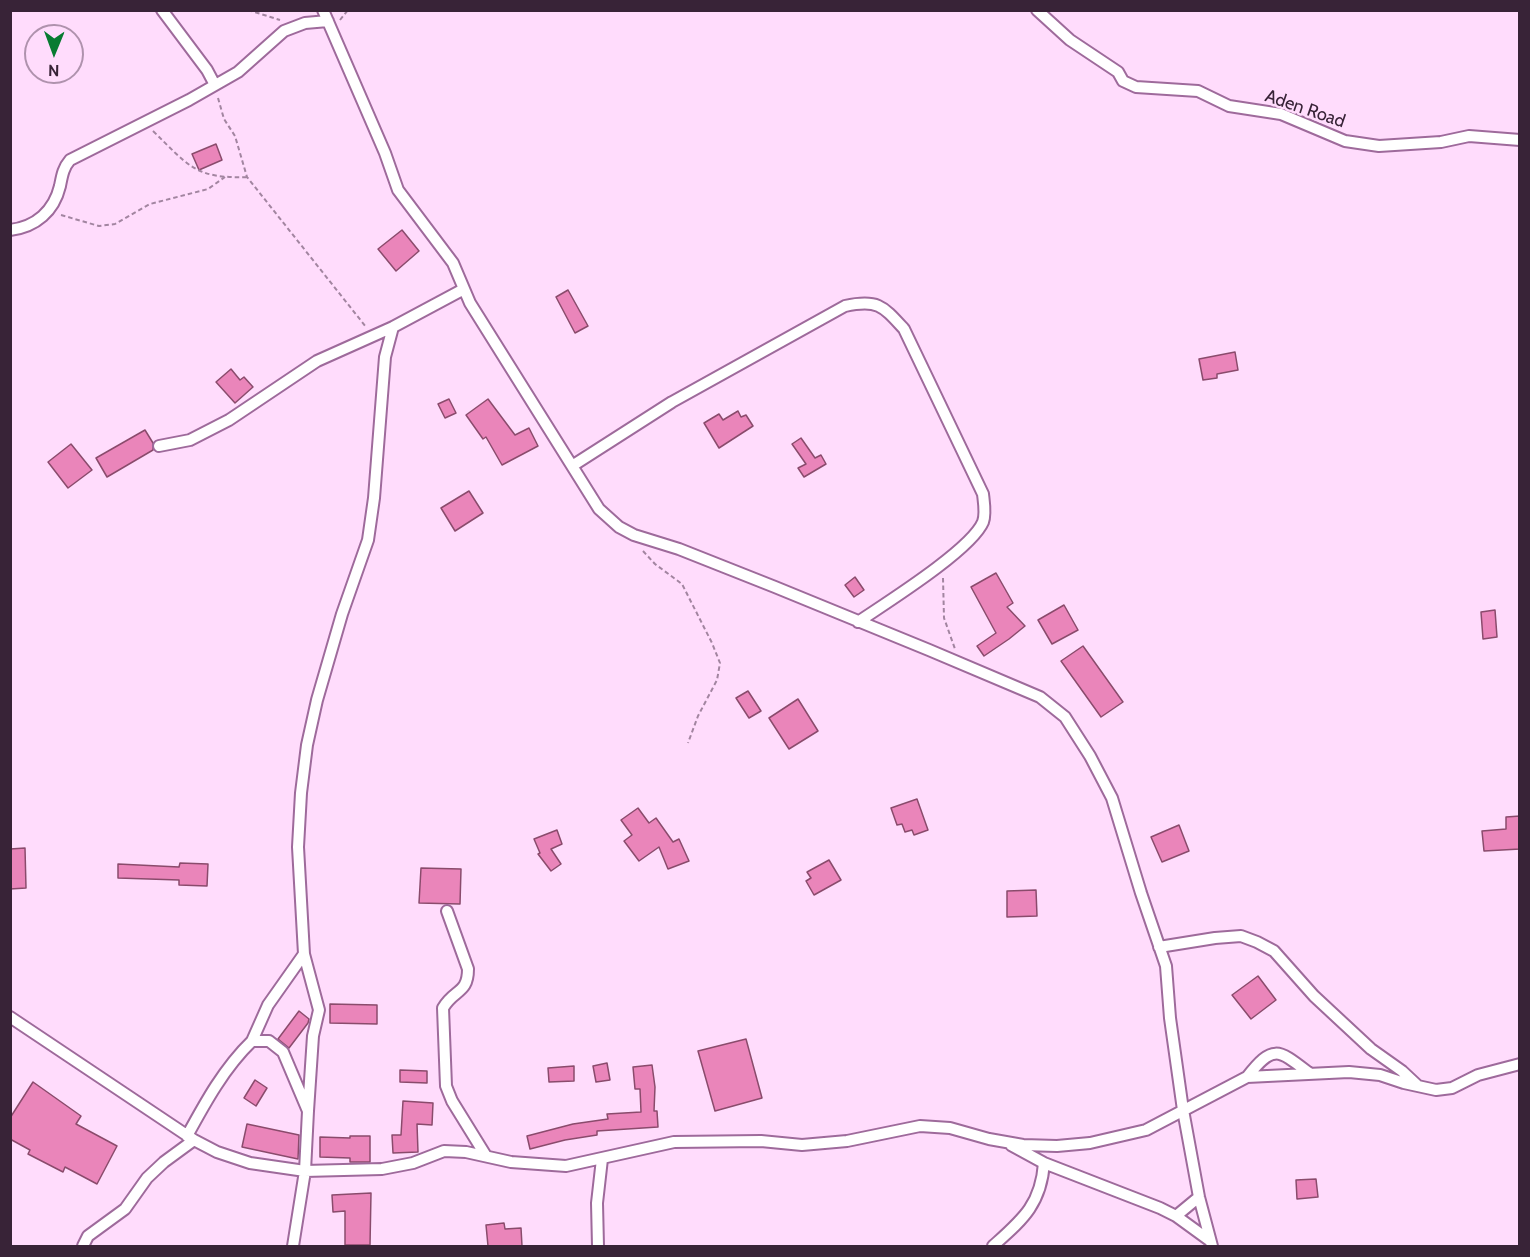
<!DOCTYPE html>
<html>
<head>
<meta charset="utf-8">
<style>
  body { margin:0 }
  #map { position:relative; width:1530px; height:1257px; overflow:hidden; background:#ffdcfc; font-family:Cabin,sans-serif }
  canvas { display:block }
  .frame { position:absolute; inset:0; border:12px solid #382337; pointer-events:none }
  .north { position:absolute; left:24px; top:24px; width:60px; height:60px; box-sizing:border-box; background:#ffdcfc; border:2px solid #af92ad; border-radius:50%; rotate:181deg; font-size:16px; font-weight:700; line-height:24px; text-align:center; color:#382337 }
  .north::after { content:''; display:block; margin:auto; width:21px; height:27px; background:#087b31; clip-path:polygon(50% 0,100% 100%,50% 72%,0 100%) }
</style>
</head>
<body>
<div id="map">
<canvas width="1530" height="1257"></canvas>
<div class="frame"></div>
<div class="north">N</div>
</div>
<script>
const context = document.querySelector('canvas').getContext('2d');
context.lineJoin = 'round';
function paint(path, color) {
  context.fillStyle = color;
  context.fill(path, 'evenodd');
}
function trace(path, color, width, dash) {
  context.strokeStyle = color;
  context.lineWidth = width;
  context.lineCap = dash ? 'butt' : 'round';
  context.setLineDash(dash || []);
  context.stroke(path);
}
function label(font, color, halo, rows, align = 'center') {
  context.font = font + ' Cabin,sans-serif';
  context.lineWidth = 5;
  context.setLineDash([]);
  context.textBaseline = 'middle';
  context.strokeStyle = halo;
  context.fillStyle = color;
  for (const [text, x, y, turn = 0] of rows) {
    context.save();
    context.translate(x, y);
    context.rotate((+turn || 0) * Math.PI / 180);
    context.textAlign = isNaN(turn) ? turn : align;
    if (halo) context.strokeText(text, 0, 0);
    context.fillText(text, 0, 0);
    context.restore();
  }
}
const building = new Path2D(`
  M216,144l6,16 -23,10 -7,-16z
  M402,230l17,21 -23,20 -18,-22z
  M568,290l20,36 -13,7 -19,-36z
  M1235,352l3,18 -21,4v4l-14,2 -4,-21z
  M231,369l9,11 4,-3 9,10 -18,16 -19,-21z
  M449,399l7,14 -11,5 -7,-14z
  M488,399l27,36 14,-7 9,18 -36,19 -16,-28 -3,2 -17,-24z
  M738,411l3,6 5,-2 7,11 -34,22 -15,-25 15,-9 4,6z
  M145,430l8,13v7l-46,27 -11,-19z
  M801,438l14,20 6,-3 5,9 -22,13 -6,-9 8,-4 -14,-20z
  M71,444l21,26 -24,18 -20,-26z
  M469,491l14,22 -28,18 -14,-23z
  M996,573l17,30 -6,4 18,19 -16,13 -25,17 -7,-10 19,-13 -25,-46z
  M855,577l9,13 -10,7 -9,-12z
  M1064,605l14,25 -26,14 -14,-24z
  M1495,610l2,27 -14,2 -2,-27z
  M1083,646l40,56 -22,15 -40,-56z
  M748,691l13,20 -12,7 -13,-20z
  M798,699l20,32 -29,18 -20,-31z
  M917,799l11,31 -14,5 -2,-5 -7,2 -3,-8 -5,1 -6,-17z
  M638,808l11,15 7,-5 17,24 6,-3 10,22 -21,8 -9,-22 -20,14 -15,-20 8,-6 -11,-15z
  M1520,816v33l-36,2 -2,-20 24,-2v-12z
  M1179,825l10,26 -27,11 -11,-25z
  M557,830l5,14 -11,5 10,15 -10,7 -13,-17 2,-1 -6,-14z
  M25,848l1,40 -16,1v-40z
  M829,860l12,20 -27,15 -8,-14 5,-3 -4,-6z
  M180,863l28,1 -1,22 -28,-1v-5l-61,-2v-14l61,3z
  M421,868l40,1 -1,35 -41,-1z
  M1036,890l1,26 -30,1v-26z
  M1258,976l18,24 -25,19 -19,-24z
  M330,1004l47,1v19l-47,-1z
  M299,1011l10,8 -1,4 -19,25 -11,-9z
  M746,1039l16,59 -47,13 -17,-60z
  M607,1063l3,17 -14,2 -3,-16z
  M652,1065l3,22 -1,24h3l1,16 -61,4v4l-32,5 -35,9 -3,-13 46,-12 35,-5 -1,-5 34,-2 -1,-23h-5l-2,-22z
  M574,1066v15l-25,1 -1,-14z
  M400,1070l27,1v12l-27,-1z
  M255,1080l12,8 -11,18 -12,-8z
  M33,1082l48,34 -5,8 41,22 -20,38 -32,-17 -2,5 -35,-18 2,-4 -20,-11v-21z
  M403,1101l30,2 -1,22 -15,-1 1,28 -25,1 -1,-18h9z
  M247,1124l52,11 -1,24 -56,-12z
  M350,1136h20v26h-20v-4l-30,-1v-20l30,1z
  M1316,1179l2,18 -21,2 -1,-19z
  M371,1193l-1,52h-25v-34l-12,1 -1,-17z
  M504,1223l1,6 16,-1 1,18h-34l-2,-21z`);
const path = new Path2D(`
  M248,10l32,10
  M340,20l8,-10
  M218,98l6,21 11,17 12,41 119,150
  M153,131c35,34 42,48 94,46
  M61,215l38,11 16,-2 35,-20 58,-15 17,-12
  M643,551l12,13 27,20 30,59 8,20 -3,17 -19,36 -10,27
  M943,578l1,40 11,31`);
const minor = new Path2D(`
  M162,10l45,60 8,15
  M323,10l62,143 13,37 55,73 17,40 129,206 20,18 15,8 45,14 96,38 154,63 111,47 25,20 25,39 22,42 29,95 25,73 4,52 13,92 16,87 13,49
  M1037,10l33,30 48,32 5,9 13,6 62,4 31,15 52,8 64,27 34,5 62,-4 28,-6 51,4
  M10,230c26,-3 44,-19 50,-44 2,-10 3,-18 10,-26l119,-60 49,-28 46,-41 21,-8 23,-2
  M159,446l31,-6 39,-20 88,-59 76,-34 71,-38
  M572,466l100,-64 173,-96c33,-7 38,0 59,23l79,165c1,9 3,20 0,28 -12,28 -97,81 -125,100
  M447,911l21,58c0,25 -14,20 -25,39l3,78 6,15 34,55
  M1159,947l56,-9 26,-2 16,6 17,9 40,45 57,53 31,22 16,15
  M10,1017l184,123 23,12 33,11 55,8 77,-2 31,-6 31,-12 22,1 45,10 55,4 108,-24 87,-1 41,4 45,-4 73,-15 30,2 39,11 34,6 34,1 33,-3 56,-13 101,-53 102,-5 31,3 24,8 32,7 16,-2 26,-13 42,-11
  M252,1041l16,-36 36,-51
  M1247,1077c26,-33 31,-28 62,-4
  M308,1111l5,-75 6,-26 -15,-56 -6,-107 3,-54 6,-48 10,-45 25,-86 26,-74 6,-42 11,-141 8,-30
  M187,1136c18,-33 37,-68 65,-95h17l14,11 25,59 -3,60 -12,75
  M1011,1145l33,18 116,45 16,8 33,24
  M1176,1216l23,-19
  M83,1246l5,-10 37,-27 22,-31 17,-16 30,-22
  M598,1246l-1,-43 5,-44
  M993,1246c29,-26 48,-41 51,-83`);
const streetNames = [
  ["Aden Road",1305,109,19]
];
paint(building, '#ea85ba');
trace(building, '#8a4b6c', 1.5);
trace(minor, '#9e6a9b', 14);
trace(path, '#a285a0', 2, [4.5, 3]);
trace(minor, '#fff', 10);
label('18px', '#382337', '#ffdcfc', streetNames);
</script>
</body>
</html>
